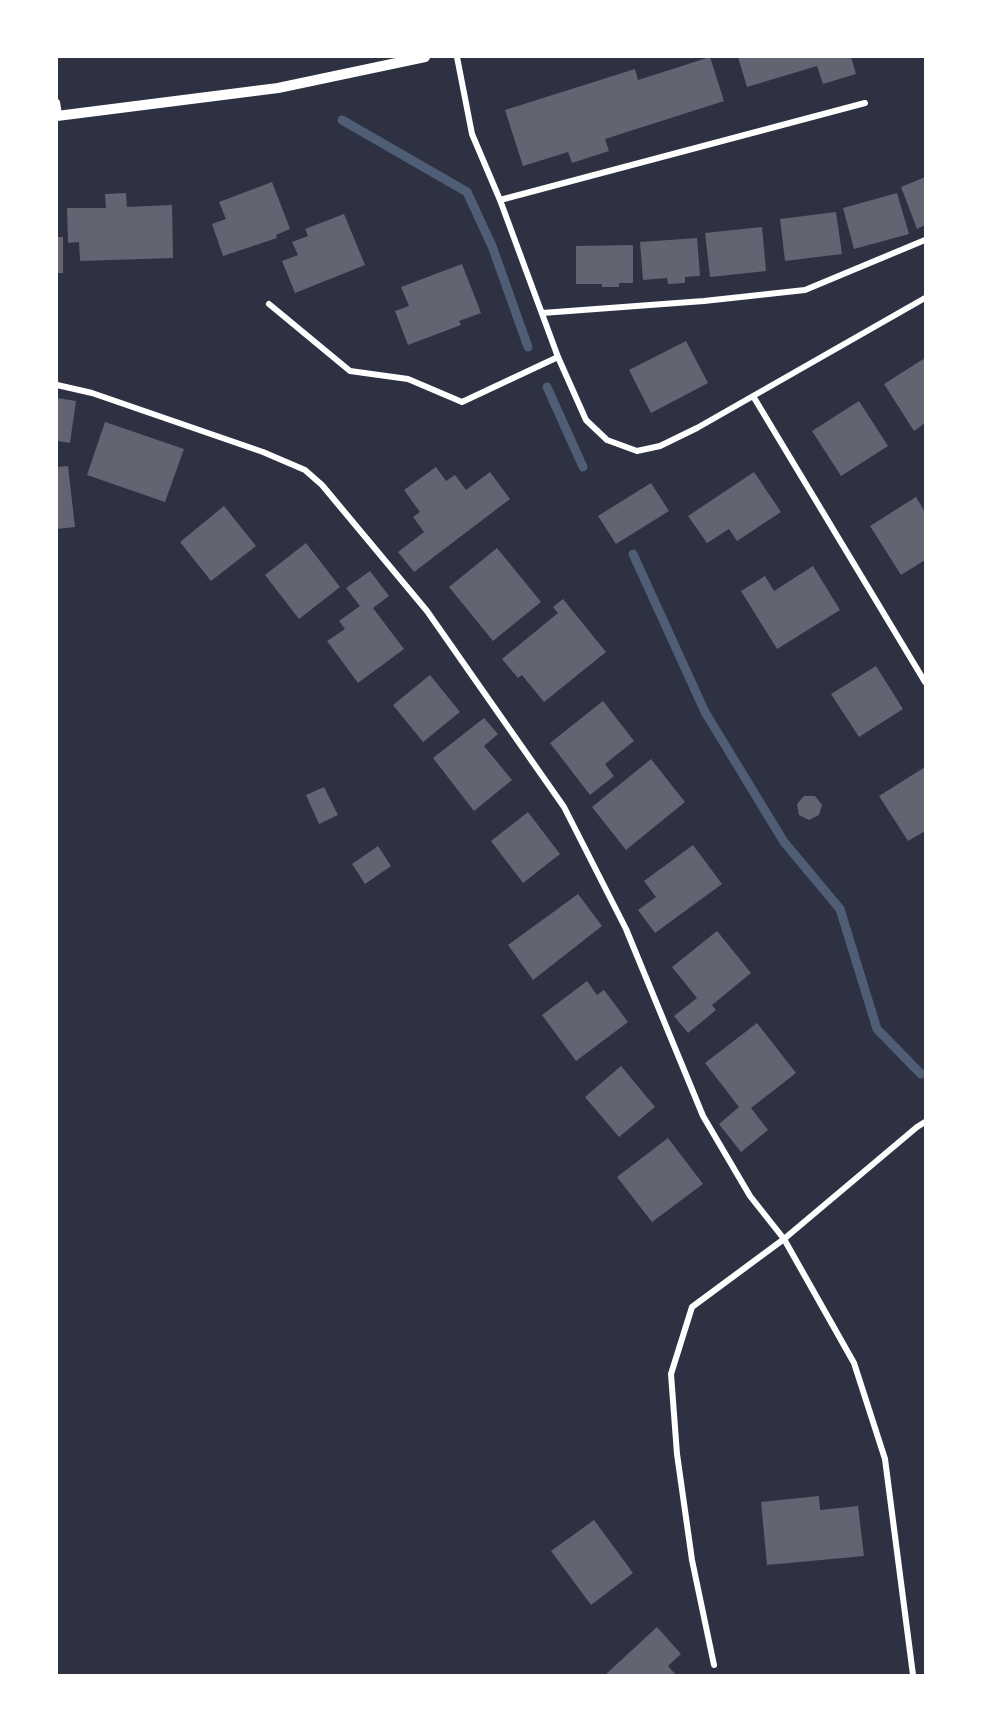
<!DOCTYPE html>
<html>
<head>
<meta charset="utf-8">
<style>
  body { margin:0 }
  #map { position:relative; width:982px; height:1732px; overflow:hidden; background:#2d3142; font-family:"Asap Condensed",sans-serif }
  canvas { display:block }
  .frame { position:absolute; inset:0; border:58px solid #fff; pointer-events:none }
</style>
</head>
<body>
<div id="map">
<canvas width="982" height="1732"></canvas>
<div class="frame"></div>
</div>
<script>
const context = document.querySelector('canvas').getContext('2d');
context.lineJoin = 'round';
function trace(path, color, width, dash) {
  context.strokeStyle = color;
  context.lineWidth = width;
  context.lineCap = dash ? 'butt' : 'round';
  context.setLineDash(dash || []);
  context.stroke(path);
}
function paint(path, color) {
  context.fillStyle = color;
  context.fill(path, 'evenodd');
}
const stream = new Path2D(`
  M342,120l125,72 25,54 36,101
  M547,387l36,80
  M633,554l72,158 79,130 56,67 37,120 44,45`);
const building = new Path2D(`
  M710,57l14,44 -119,38 4,12 -37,12 -4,-11 -45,14 -18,-56 130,-41 3,11z
  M738,57h113l5,17 -33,10 -6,-18 -70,21z
  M925,177v48l-8,4 -16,-42z
  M272,182l18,47 -14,6 1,3 -54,18 -11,-32 14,-5 -7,-17z
  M126,193l1,14 45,-2 1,53 -93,3 -1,-19 -11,1 -1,-35h39l-1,-14z
  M897,193l12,41 -55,15 -11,-41z
  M836,212l6,42 -57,7 -5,-42z
  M344,214l21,51 -70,28 -13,-32 16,-6 -6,-13 16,-6 -3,-7z
  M762,227l4,44 -56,6 -5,-44z
  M57,237h6v36h-6z
  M697,238l3,38 -15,1v6l-17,1 -1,-6 -24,2 -3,-38z
  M633,245v38h-14v4h-17v-3h-26v-38z
  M462,264l19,49 -22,8 2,4 -53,20 -13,-34 14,-5 -8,-19z
  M686,341l22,42 -57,30 -22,-43z
  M925,358v65l-11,8 -30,-47z
  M57,398l19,3 -6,42 -13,-2z
  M859,401l29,45 -47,30 -29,-45z
  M105,422l79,27 -19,53 -78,-27z
  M68,466l7,61 -18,2v-62z
  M436,467l10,14 9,-6 11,15 24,-18 20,27 -96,73 -16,-20 26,-20 -11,-15 7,-5 -16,-22z
  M754,472l27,40 -44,29 -8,-12 -22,14 -19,-27z
  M651,483l18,28 -53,33 -18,-28z
  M916,497l9,15v48l-24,15 -31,-49z
  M224,506l32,40 -45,35 -31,-39z
  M306,543l34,44 -41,32 -34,-44z
  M497,548l44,54 -48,39 -44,-54z
  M813,566l27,44 -63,39 -36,-58 24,-15 9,15z
  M370,571l19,25 -16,12 31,41 -46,34 -31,-42 18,-12 -6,-8 21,-15 -14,-18z
  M563,599l43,53 -62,50 -22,-27 -4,3 -16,-19 56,-46 -5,-6z
  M876,666l27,43 -44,28 -28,-43z
  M430,675l30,37 -37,30 -30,-37z
  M603,701l31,40 -29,23 9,12 -24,19 -40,-52z
  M484,718l14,16 -14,12 28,34 -38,31 -41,-53z
  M651,759l34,43 -59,48 -34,-43z
  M925,767v64l-17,10 -29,-45z
  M324,787l14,28 -19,9 -13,-29z
  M804,796h11l7,9 -3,10 -10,5 -10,-5 -2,-11z
  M528,812l32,42 -37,29 -32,-42z
  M693,845l29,39 -67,49 -17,-23 18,-13 -12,-16z
  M378,846l13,20 -26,18 -13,-20z
  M578,894l24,32 -69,54 -25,-35z
  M717,931l34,42 -39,32 4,5 -28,23 -14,-17 23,-18 -25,-31z
  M587,981l10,14 7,-5 24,32 -52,39 -34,-46z
  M757,1023l39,50 -45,35 17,22 -27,22 -22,-28 20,-17 -34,-44z
  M621,1066l34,41 -36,30 -34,-40z
  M668,1138l35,46 -51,38 -35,-45z
  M819,1496l1,14 38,-4 6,50 -97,9 -6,-63z
  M594,1520l39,53 -42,32 -40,-54z
  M657,1627l24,27 -13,12 8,9h-71z`);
const minor = new Path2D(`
  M457,57l15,77 28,66 58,157 28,63 21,20 30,11 23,-5 37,-18 228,-130
  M57,102l2,13
  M500,200l365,-97
  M269,304l81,67 58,8 54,23 96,-45
  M542,313l162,-12 101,-11 120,-50
  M57,385l35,8 171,59 42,18 17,15 105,126 137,196 62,122 77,187 47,80 34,43 70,124 31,96 28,216
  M753,396l172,286
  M714,1665l-22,-105 -15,-106 -6,-80 21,-67 92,-68 133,-112 8,-5`);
const tertiary = new Path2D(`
  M57,116l221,-28 147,-31`);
trace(stream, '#4f5d75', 9);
paint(building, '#626471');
trace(minor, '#fff', 6);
trace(tertiary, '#fff', 10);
</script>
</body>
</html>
